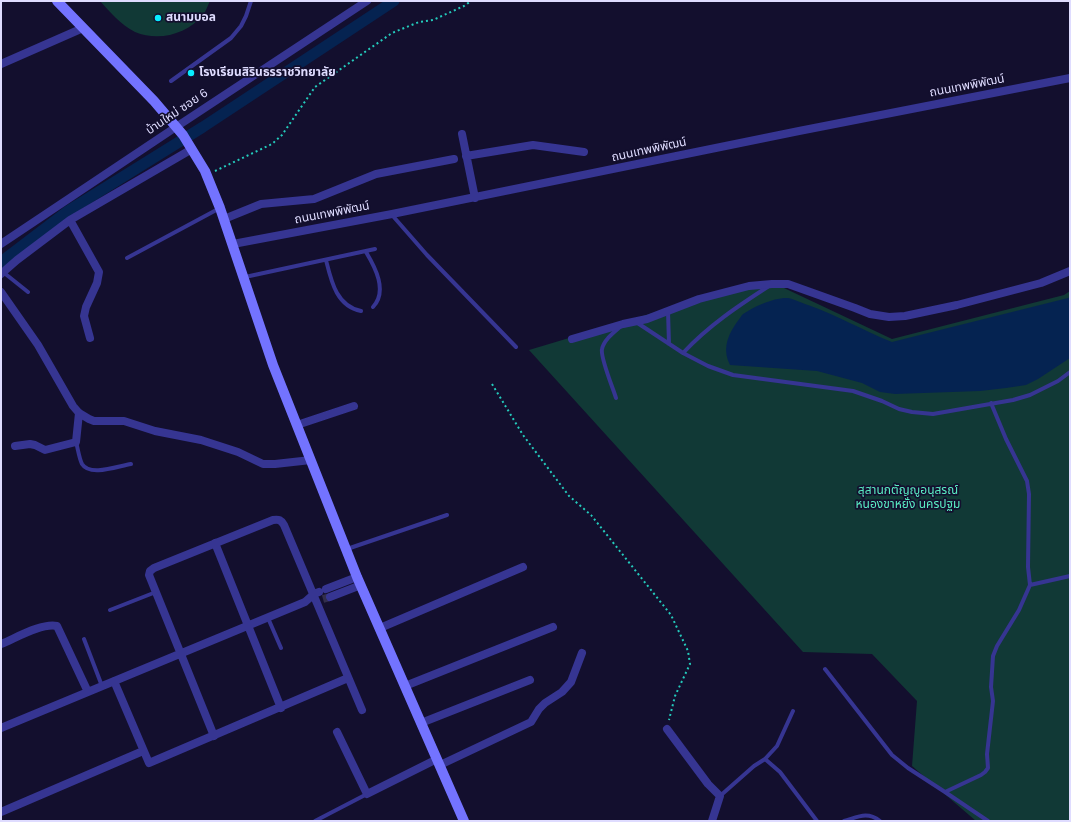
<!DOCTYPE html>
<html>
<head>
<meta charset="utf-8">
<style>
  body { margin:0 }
  #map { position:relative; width:1071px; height:822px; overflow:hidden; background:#130f2e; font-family:Arial,sans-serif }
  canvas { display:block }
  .frame { position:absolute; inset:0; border:2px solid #dfdcff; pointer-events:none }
</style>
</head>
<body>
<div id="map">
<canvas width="1071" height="822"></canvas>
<div class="frame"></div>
</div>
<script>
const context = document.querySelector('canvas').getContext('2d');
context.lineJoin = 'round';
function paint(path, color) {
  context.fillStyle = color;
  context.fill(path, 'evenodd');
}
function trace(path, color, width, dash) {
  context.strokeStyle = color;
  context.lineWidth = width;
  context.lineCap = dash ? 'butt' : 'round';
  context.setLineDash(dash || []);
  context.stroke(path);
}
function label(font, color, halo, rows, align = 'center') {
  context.font = font + ' Arial,"Noto Sans Thai",sans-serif';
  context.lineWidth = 3.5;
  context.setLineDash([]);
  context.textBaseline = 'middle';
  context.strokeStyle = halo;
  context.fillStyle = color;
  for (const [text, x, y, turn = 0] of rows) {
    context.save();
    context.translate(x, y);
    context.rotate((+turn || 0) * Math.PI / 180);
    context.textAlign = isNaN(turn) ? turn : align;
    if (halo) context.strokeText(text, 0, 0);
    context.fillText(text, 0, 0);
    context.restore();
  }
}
const green = new Path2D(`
  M100,1h110c-2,4 -4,10 -7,14 -16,19 -44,27 -68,17 -14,-7 -25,-20 -35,-31z
  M751,288h33l108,51 172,-44 6,-4v530h-94l-64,-55 5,-65 -45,-47 -69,-2 -274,-302 177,-53z`);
const water = new Path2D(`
  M1070,297v61l-32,21 -12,6 -20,3 -26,3 -85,3 -15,-2 -18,-9 -45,-12 -87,-6c-7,-13 -4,-27 5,-40 2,-3 5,-7 7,-10 10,-8 33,-18 46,-17 6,1 14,5 20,7 29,10 56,26 84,37l176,-44z`);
const canal = new Path2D(`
  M1,262l67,-51 135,-84 191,-126`);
const streetTunnel = new Path2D(`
  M323,599l7,-2`);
const path = new Path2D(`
  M215,171l57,-27 10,-9 33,-48 77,-54 27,-11 14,-2 31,-14 7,-5
  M492,384l31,51 46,61 22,19 80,100 17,36 2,13 -15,32 -6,24`);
const lane = new Path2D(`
  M171,81l60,-43 10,-12 5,-10 5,-15
  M392,215l35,40 89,92
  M366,252c9,15 22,39 7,55
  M127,258l93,-50
  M326,260c5,20 10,46 35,51
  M3,272l25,20
  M245,277l130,-28
  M668,311l1,33
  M636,322l47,31 25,13 25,9 120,16 29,10 17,8 13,3 21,2 80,-14 17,-5 28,-14 12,-9
  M683,353c25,-27 55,-47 86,-67
  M616,398c-3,-10 -16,-41 -14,-49 2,-9 11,-16 18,-22
  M76,442c2,7 3,16 6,22 8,13 36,2 49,0
  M347,549l100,-34
  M1030,585l40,-9
  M110,610l46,-18
  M268,618l13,30
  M84,639l18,47
  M825,669l67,86 16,13 37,24
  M765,759l12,-13 16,-35
  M720,796l34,-30 11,-7 15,13 37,49
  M315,821l52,-27
  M844,821c14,-4 23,-10 36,0
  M988,821l-43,-29 36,-17 4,-3 3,-4 -1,-14 6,-53 -2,-14 2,-31 4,-10 22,-36 11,-25 -2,-18 1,-73 -2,-13 -21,-42 -15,-36`);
const street = new Path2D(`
  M1,64l82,-36
  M462,134l13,64
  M466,156l67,-11 51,7
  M224,219l37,-15 53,-5 62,-25 78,-15
  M70,220l29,52 -2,11 -11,24 -2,9 6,22
  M1,244l175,-117 191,-126
  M233,244l159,-30 407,-83 271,-53
  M1,274l16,-14 53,-40 122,-71
  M1,292l37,53 35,61 6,7 10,6 5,2h30l31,10 46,9 37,12 25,12h12l36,-4
  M572,339l51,-15 24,-5 52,-20 50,-13 23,-2h16l67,24 15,6 19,3 16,-1 52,-11 84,-22 29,-12
  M297,425l57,-19
  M15,446l15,-2 5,1 10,5 31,-8 3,-29
  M215,543l66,165
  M326,589l31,-12
  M330,597l31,-12
  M380,628l143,-61
  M1,644c15,-6 40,-21 56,-18l31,66
  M114,681l35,82 199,-85
  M405,686l148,-59
  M421,723l109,-43
  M1,728l304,-126 9,-8 5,-2
  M667,729l41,55 12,12 -8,25
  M337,732l30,62 70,-35
  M214,736l-65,-161 1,-4 4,-3 119,-48c6,-1 8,0 11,5l78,185
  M440,765l91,-43 8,-13 6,-6 17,-11 9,-10 11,-29
  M1,812l142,-61`);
const secondary = new Path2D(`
  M57,1l97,100 29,34 22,36 15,37 53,157 84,212 107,244`);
const markers = [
  [158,18,4,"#08edff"],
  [191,73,4,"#08edff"]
];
const poiNames = [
  ["สนามบอล",166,18],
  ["โรงเรียนสิรินธรราชวิทยาลัย",199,73]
];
const streetNames = [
  ["ถนนเทพพิพัฒน์",967,86,-11],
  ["บ้านใหม่ ซอย 6",177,112,-34],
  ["ถนนเทพพิพัฒน์",649,150,-12],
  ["ถนนเทพพิพัฒน์",332,213,-11]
];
const parkNames = [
  ["สุสานกตัญญูอนุสรณ์",908,491],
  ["หนองขาหยั่ง นครปฐม",908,505]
];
paint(green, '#113936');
paint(water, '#052351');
trace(canal, '#052351', 11);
trace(streetTunnel, '#322e4d', 8, [8, 4]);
trace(path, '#24cbbc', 2, [2, 3]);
trace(lane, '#363592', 4);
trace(street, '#363592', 8);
trace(secondary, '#7373ff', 10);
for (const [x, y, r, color] of markers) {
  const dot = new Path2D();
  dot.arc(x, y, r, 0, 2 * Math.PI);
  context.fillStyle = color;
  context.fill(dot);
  trace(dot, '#130f2e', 1.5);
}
label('bold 12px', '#dfdcff', '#130f2e', poiNames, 'left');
label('12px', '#dfdcff', '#130f2e', streetNames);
label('12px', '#5aedc4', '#130f2e', parkNames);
</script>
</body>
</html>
